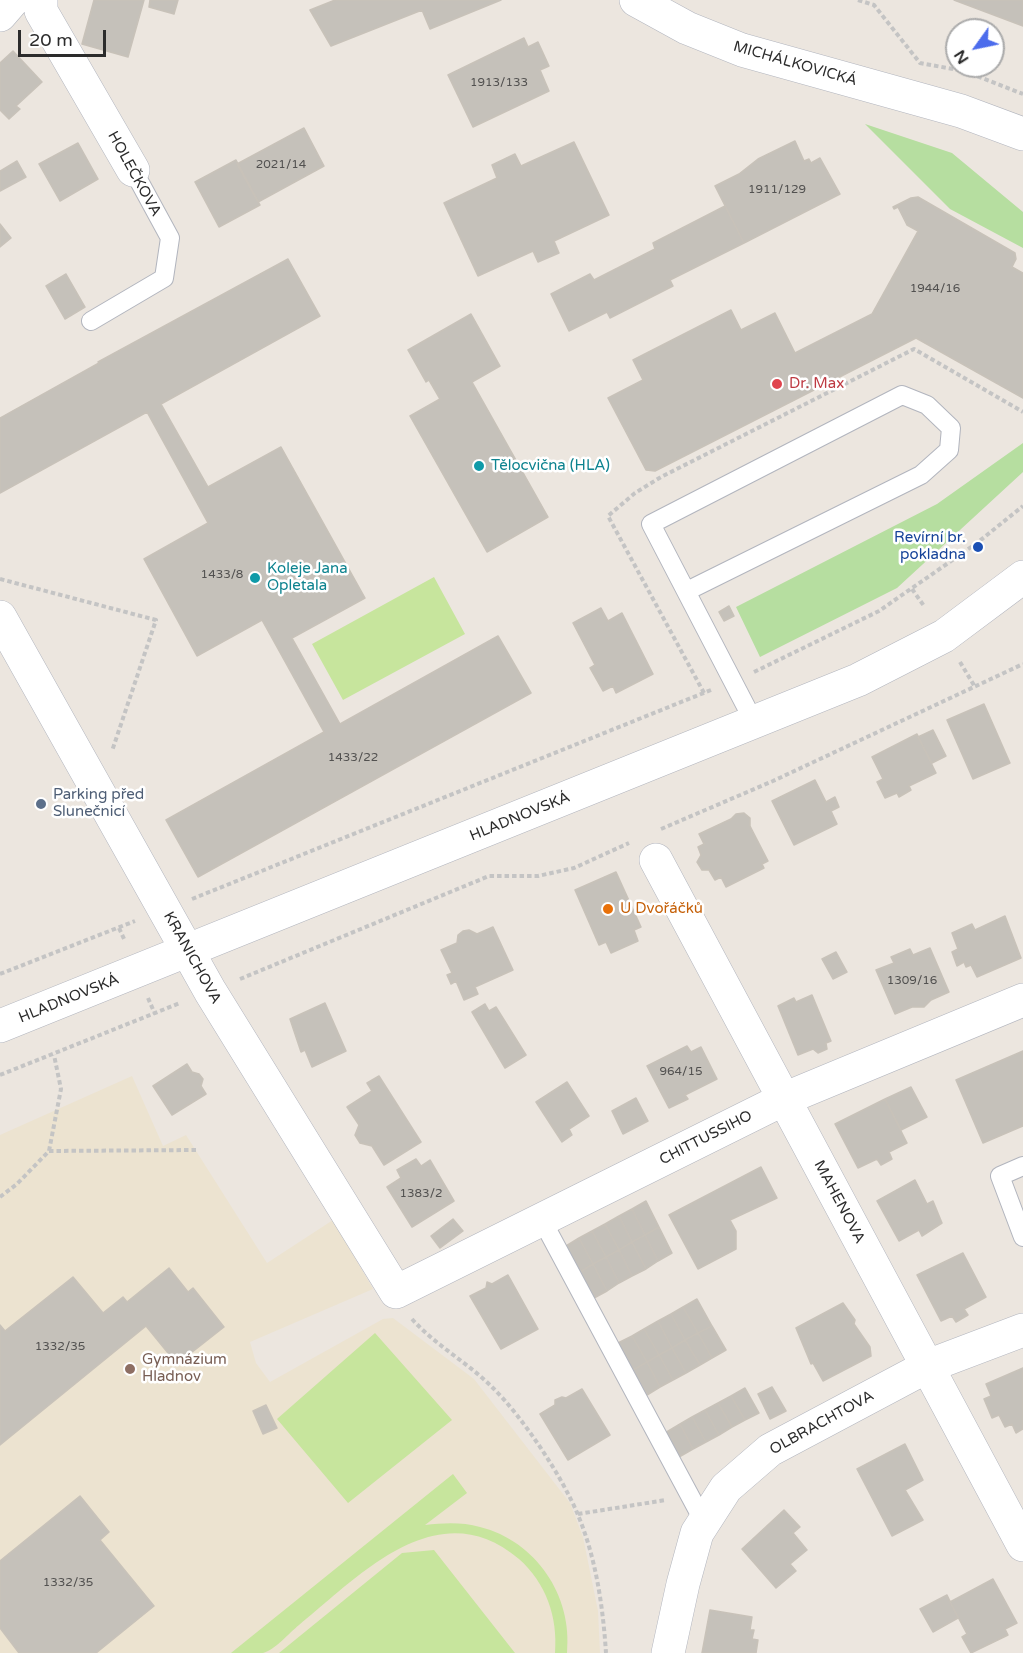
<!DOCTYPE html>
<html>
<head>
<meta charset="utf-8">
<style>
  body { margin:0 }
  #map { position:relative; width:1023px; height:1653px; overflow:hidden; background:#ece6df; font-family:"Varela Round",sans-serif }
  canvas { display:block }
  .north { position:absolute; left:945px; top:18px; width:60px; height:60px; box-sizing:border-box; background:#fff; border:2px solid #ababab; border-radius:50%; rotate:237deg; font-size:16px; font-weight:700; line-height:24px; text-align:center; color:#2c2c2c }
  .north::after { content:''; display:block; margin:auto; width:21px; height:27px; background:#4c6cec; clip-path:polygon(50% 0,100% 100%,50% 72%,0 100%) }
  .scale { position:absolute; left:18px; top:30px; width:88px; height:27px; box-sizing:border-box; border:3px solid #2c2c2c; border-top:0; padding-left:8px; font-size:18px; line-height:21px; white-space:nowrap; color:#2c2c2c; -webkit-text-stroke:4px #fff; paint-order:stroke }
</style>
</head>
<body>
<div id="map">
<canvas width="1023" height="1653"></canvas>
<div class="north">N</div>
<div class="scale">20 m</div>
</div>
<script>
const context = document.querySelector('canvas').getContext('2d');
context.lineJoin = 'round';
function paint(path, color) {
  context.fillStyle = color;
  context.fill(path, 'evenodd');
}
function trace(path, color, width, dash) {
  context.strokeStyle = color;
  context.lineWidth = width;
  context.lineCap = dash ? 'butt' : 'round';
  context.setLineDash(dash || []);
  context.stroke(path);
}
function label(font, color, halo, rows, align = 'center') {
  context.font = font + ' "Varela Round",sans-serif';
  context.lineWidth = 5;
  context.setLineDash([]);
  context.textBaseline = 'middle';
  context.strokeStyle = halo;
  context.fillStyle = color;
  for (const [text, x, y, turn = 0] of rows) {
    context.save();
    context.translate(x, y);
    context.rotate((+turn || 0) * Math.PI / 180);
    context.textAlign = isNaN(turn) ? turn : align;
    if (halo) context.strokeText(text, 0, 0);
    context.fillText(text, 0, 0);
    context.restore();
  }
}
const education = new Path2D(`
  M132,1076l31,70 23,-11 81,128 66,-43 40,69 -123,53 6,21 14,19 113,-63 10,-1 81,61 96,124 13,34 15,74 2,42h-600v-518z`);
const green = new Path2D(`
  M865,124l87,29 71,59v36l-73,-39z
  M1023,443v29l-126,116 -137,69 -24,-50 201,-103z`);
const pitch = new Path2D(`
  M434,577l31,57 -122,66 -31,-56z
  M375,1333l77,87 -104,83 -71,-84z
  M453,1474l14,19 -42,32c19,-2 37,-3 55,2 56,14 93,69 87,126h-12c3,-36 -9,-70 -36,-94 -81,-69 -160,17 -220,66 -10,8 -24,25 -36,28 -9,0 -22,0 -32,0z
  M434,1550l81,103h-236l123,-100z`);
const building = new Path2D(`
  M94,0h50l-16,57 -46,-13z
  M150,0h28l-4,14 -25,-7z
  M335,0h166l-71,29 -8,-19 -91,36 -21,-36z
  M954,0h69v26z
  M524,38l4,9 10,-5 11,24 -9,4 9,21 -76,36 -25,-52z
  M13,51l29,31 -26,24 4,3 -11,10 -9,-9v-47z
  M304,128l20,38 -66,36 -21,-38z
  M795,141l9,20 5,-2 2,4 9,-5 20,36 -96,49 -29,-57 24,-12 19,-15z
  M574,142l35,73 -55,26 5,12 -21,9 -5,-11 -55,25 -34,-73 53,-25 -5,-13 23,-11 6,12z
  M78,143l20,36 -38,22 -21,-37z
  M236,160l24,45 -41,22 -24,-45z
  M17,161l9,16 -26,14v-20z
  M918,197l97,56 1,6 -4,8 11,6v125l-107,-60 -261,133 -9,-1 -38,-72 35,-18 -10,-20 98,-50 10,20 34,-17 20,40 77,-39 46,-83 -11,-6 -9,-18 -4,2 -1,-2 18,-9z
  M725,206l19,37 -74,37 3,6 -63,32 -3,-6 -38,19 -18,-37 39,-20 4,6 61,-31 -2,-6z
  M0,224l11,14 -11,9z
  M288,259l32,57 -159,88 47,83 73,-40 84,151 -73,40 48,86 158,-88 33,57 -333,184 -32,-57 158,-88 -62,-112 -65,36 -53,-97 64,-36 -61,-111 -147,81v-75l99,-55 -1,-1z
  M66,274l19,33 -20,12 -19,-33z
  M471,314l29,52 -28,16 76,135 -61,35 -77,-136 30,-17 -11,-19 -3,2 -18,-32z
  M729,606l5,10 -10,5 -5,-9z
  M601,608l7,13 14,-8 31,61 -37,19 -3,-7 -10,5 -13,-23 5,-3 -22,-42z
  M984,704l26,59 -37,16 -26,-59z
  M933,730l13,26 -14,7 -14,-26z
  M917,734l19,39 -27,13 2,4 -12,7 -2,-4 -12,5 -8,-16 6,-3 -11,-22z
  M815,780l11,22 9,-5 4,10 -8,4 6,13 -43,21 -22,-44z
  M744,813l6,5v8l18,35 -6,3 2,4 -38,19 -5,-10 -6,3 -6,-10h-7l-5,-8 4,-7 -3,-8 6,-3 -5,-10 32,-15 5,-5z
  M616,872l25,55 -7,3 4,11 -27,12 -5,-11 -7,3 -24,-55z
  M1005,916l16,42 -44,19 -6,-12 -5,2 -2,-5 -7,4 -5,-14 6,-3 -6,-16 20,-9 3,6z
  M493,927l20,43 -38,17 3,7 -14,6 -8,-19 -5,3 -4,-9 5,-2 -11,-23 16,-7 1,-8 5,-4 6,-1 8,4z
  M930,948l19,44 -18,8 -7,7h-12l-17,7 -19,-44 18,-7 -3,-6 19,-8 3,6z
  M836,952l11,20 -14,7 -11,-20z
  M812,995l19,46 -5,2 1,6 -9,4 -5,-4 -15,6 -20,-49 16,-8 2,4z
  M325,1003l21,48 -34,16 -7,-17 -4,2 -11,-33z
  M485,1004l4,7 7,-4 30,48 -21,13 -33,-56z
  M687,1046l4,6 10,-5 16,32 -32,16 3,4 -19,9 -22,-42z
  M1023,1051v75l-40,17 -27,-63z
  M187,1064l5,8 7,2 4,5 -2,7 5,8 -34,21 -19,-29z
  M379,1076l42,66 -37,23 -12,-19 -12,-3 -5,-8 4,-10 -12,-18 25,-16 -5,-8z
  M567,1082l22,34 -20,13 3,6 -10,7 -26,-40z
  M911,1087l16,30 -26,13 -16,-31z
  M636,1098l12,23 -25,13 -11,-23z
  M885,1099l22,44 -18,9 3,7 -11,6 -4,-6 -19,9 -23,-44z
  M416,1159l5,7 9,-6 24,41 -42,26 -25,-40 14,-9 -4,-8z
  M761,1167l16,31 -47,22 6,11v18l-38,20 -29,-54z
  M915,1180l12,24 6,-3 9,22 -20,13 -3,-6 -20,11 -22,-40z
  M646,1201l13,26 -14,8 -13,-26z
  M632,1209l13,26 -13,7 -13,-26z
  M619,1216l13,26 -13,8 -14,-26z
  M453,1219l10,12 -23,17 -9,-12z
  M605,1224l14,26 -13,7 -14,-26z
  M659,1227l13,26 -14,8 -13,-26z
  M592,1231l14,26 -13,7 -14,-26z
  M645,1235l13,26 -12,8 -14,-27z
  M579,1238l14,26 -13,8 -14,-26z
  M632,1242l14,27 -14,7 -13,-26z
  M619,1250l13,26 -13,7 -13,-26z
  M963,1253l23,44 -22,12 4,6 -12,7 -4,-6 -11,5 -24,-46z
  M606,1257l13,26 -12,8 -14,-27z
  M593,1264l14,27 -13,7 -14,-26z
  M169,1268l19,24 5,-4 31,39 -47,37 -31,-38 -146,119v-120l5,6 68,-54 30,36 20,-16 4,5z
  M508,1275l30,54 -37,20 -31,-53 16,-8 1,-6 5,2z
  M697,1299l15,27 -14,7 -15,-26z
  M843,1303l12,17 -1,4 16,23 1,9 -48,25 -10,-18 -2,1 -15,-36z
  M683,1307l15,26 -13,7 -14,-26z
  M671,1314l14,26 -13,8 -14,-27z
  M658,1321l14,27 -13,7 -15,-26z
  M712,1326l14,24 -14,8 -14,-25z
  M644,1329l15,26 -12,7 -15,-26z
  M698,1333l14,25 -12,7 -15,-25z
  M632,1336l15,26 -14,8 -15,-27z
  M685,1340l15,25 -14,8 -14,-25z
  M672,1348l14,25 -13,7 -14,-25z
  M659,1355l14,25 -13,7 -13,-25z
  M647,1362l13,25 -13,8 -14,-25z
  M1023,1368v61l-7,4 -4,-9 -7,3 -6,-12 -7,3 -8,-19 7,-3 -5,-12z
  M772,1387l14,24 -16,8 -12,-25z
  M745,1388l14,25 -14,7 -14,-24z
  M582,1389l28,46 -42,25 -28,-46 15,-9v-5l7,-3 4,1z
  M731,1396l14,24 -13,7 -14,-24z
  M718,1403l14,24 -13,8 -14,-25z
  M266,1405l11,23 -14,6 -10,-23z
  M705,1410l14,25 -13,7 -14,-25z
  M692,1417l14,25 -13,7 -13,-25z
  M680,1424l13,25 -14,8 -14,-24z
  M905,1444l18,36 -18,10 18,30 -31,16 -35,-67z
  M80,1496l29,36 -9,8 54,66 -58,47h-77l-19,-25v-67z
  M784,1510l16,17 -7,6 14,17 -17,14 6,7 -20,17 -34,-39z
  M993,1579l24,44 -12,6 3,6 -37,18 -9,-16 5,-3 -17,-32z
  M947,1595l11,23 -25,14 -13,-23z
  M710,1610l42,7 -2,13h4l-2,9 6,1 -2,13h-54z`);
const path = new Path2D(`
  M858,0l16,5 46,58 44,8 59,23
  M0,579l156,41 -44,131
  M912,589l12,17
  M960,662l15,25
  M754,672l125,-61 98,-68 46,-37
  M704,693l-96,-177 27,-23 26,-16 253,-128 109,63
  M661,829l112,-48 250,-117
  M192,899l519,-209
  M119,928l6,13
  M0,974l135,-53
  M240,979l249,-103h49l36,-8 55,-25
  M148,998l7,16
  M0,1075l180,-72
  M49,1151l149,-1
  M0,1197l17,-13 32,-33 12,-62 -7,-34
  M412,1319c23,26 55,43 80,68 30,29 70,89 86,128 18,43 25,92 28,138
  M578,1514l88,-14`);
const service = new Path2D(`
  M91,321l73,-43 6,-40 -37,-68
  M687,591l234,-116 28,-25 2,-22 -24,-23 -25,-10 -251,129 103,198
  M1023,1166l-23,10 23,61
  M542,1220l162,302`);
const minor = new Path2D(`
  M41,0v11l92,159
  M0,15l13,-15
  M0,617l210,374 186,301 388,-193 239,-99
  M656,860l367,685
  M0,1026l858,-346 86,-44 79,-59
  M668,1653l15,-69 14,-51 29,-45 44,-38 158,-84 95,-36`);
const tertiary = new Path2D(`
  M636,0l51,28 55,22 219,61 62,23`);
const markers = [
  [777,384,6,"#e0444e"],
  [479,466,6,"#0f9aa8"],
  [978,547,6,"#1a4fb4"],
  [255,578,6,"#0f9aa8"],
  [41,804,6,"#5c6f8a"],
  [608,909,6,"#e8710a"],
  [130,1369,6,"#8d6e63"]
];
const numberNames = [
  ["1913/133",499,83],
  ["2021/14",281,165],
  ["1911/129",777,190],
  ["1944/16",935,289],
  ["1433/8",222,575],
  ["1433/22",353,758],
  ["1309/16",912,981],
  ["964/15",681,1072],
  ["1383/2",421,1194],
  ["1332/35",60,1347],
  ["1332/35",68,1583]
];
const streetNames = [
  ["MICHÁLKOVICKÁ",795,64,16],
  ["HOLEČKOVA",134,174,61],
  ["HLADNOVSKÁ",520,817,-22],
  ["KRANICHOVA",192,958,61],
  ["HLADNOVSKÁ",69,999,-22],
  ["CHITTUSSIHO",706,1138,-27],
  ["MAHENOVA",839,1202,62],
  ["OLBRACHTOVA",822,1423,-29]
];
const healthNames = [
  ["Dr. Max",789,384]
];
const cultureNames = [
  ["Tělocvična (HLA)",491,466],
  ["Koleje Jana",267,569],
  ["Opletala",267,586]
];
const transitNames = [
  ["Revírní br.",966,538],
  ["pokladna",966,555]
];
const serviceNames = [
  ["Parking před",53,795],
  ["Slunečnicí",53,812]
];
const foodNames = [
  ["U Dvořáčků",620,909]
];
const educationNames = [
  ["Gymnázium",142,1360],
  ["Hladnov",142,1377]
];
paint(education, '#ece3d0');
paint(green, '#b6dea0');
paint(pitch, '#c7e59d');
paint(building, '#c5c1ba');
trace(building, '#c8c2b9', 1.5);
trace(service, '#b2b5be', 20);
trace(minor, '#b2b5be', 34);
trace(tertiary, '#b2b5be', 34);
trace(path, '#c4c4c4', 4, [4.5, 3]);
trace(service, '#fff', 18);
trace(minor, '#fff', 33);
trace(tertiary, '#fff', 33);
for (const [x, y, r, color] of markers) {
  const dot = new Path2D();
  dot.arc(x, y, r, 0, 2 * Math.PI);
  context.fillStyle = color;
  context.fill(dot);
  trace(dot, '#fff', 2);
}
label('12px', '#525150', null, numberNames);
label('15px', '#2c2c2c', '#fff', streetNames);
label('15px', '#be3a42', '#fff', healthNames, 'left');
label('15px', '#0d838f', '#fff', cultureNames, 'left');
label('15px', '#164399', '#fff', transitNames, 'right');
label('15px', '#4e5e75', '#fff', serviceNames, 'left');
label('15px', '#c56008', '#fff', foodNames, 'left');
label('15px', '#785e54', '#fff', educationNames, 'left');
</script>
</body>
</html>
